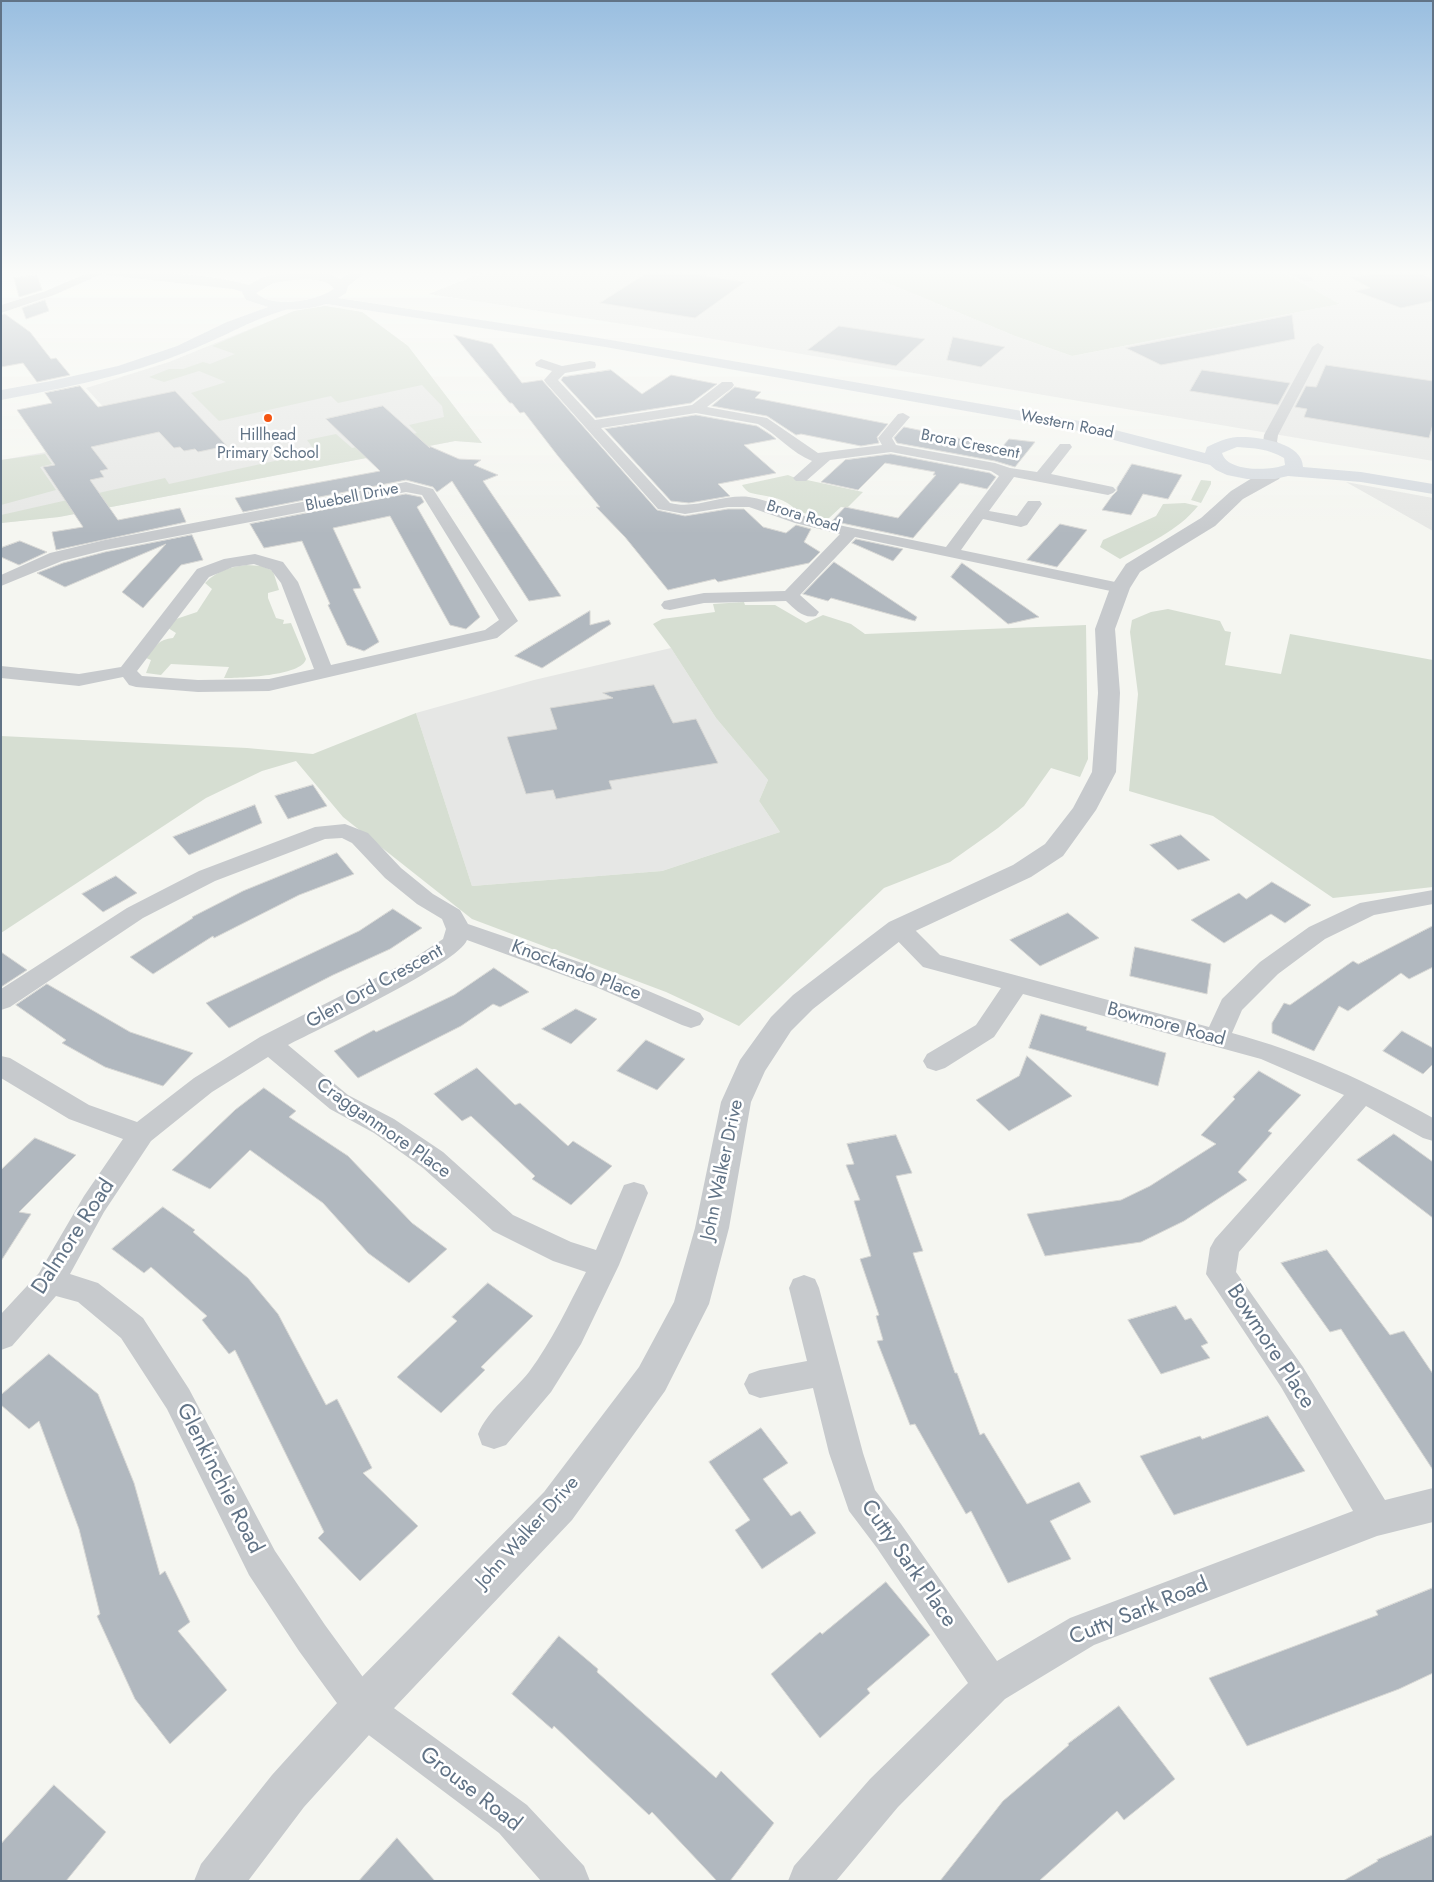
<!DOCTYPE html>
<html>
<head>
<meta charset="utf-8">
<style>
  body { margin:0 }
  #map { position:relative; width:1434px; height:1882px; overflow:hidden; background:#f5f6f1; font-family:Jost,sans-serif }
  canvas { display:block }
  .frame { position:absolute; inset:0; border:2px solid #617386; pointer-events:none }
</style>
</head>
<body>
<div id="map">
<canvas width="1434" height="1882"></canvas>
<div class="frame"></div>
</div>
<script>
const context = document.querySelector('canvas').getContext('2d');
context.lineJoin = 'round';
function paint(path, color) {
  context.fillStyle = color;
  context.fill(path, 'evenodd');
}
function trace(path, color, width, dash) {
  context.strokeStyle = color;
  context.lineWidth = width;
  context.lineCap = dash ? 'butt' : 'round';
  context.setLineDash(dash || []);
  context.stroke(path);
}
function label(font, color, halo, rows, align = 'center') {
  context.font = font + ' Jost,sans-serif';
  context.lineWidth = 5;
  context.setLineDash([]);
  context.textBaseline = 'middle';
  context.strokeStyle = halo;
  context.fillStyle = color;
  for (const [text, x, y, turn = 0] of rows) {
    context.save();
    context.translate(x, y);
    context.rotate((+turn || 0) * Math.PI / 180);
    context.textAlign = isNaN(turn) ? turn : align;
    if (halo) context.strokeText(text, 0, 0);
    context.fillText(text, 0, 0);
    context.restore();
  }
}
const built = new Path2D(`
  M487,271h372l156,65 57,20 268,-52 -60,-33h153v190l-791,-134 -213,-33z
  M325,306l37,6 46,34 74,97 -27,-2 -396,76 -58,6v-63l68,-12 38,-37 -21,-23 83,-26 125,-51z
  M1346,482l87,16v33z
  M671,648l45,70 52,62 -9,21 21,31 -118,39 -190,15 -56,-173 118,-33z`);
const green = new Path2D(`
  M859,271h350l8,3 12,-3h51l60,33 -268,52 -57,-20z
  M325,306l37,6 46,34 74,97 -27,-2 -396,76 -58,6v-8l164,-37 4,6 147,-32 -9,-12 29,-6 16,14 65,-15 -8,-8 35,-8 -2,-11 -20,-21 -84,18 -7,-7 -112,25 -28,-28 35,-11 -27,-11 -35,11 -15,-5 20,-8h14l20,-7 7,2 25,-10 -23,-8 82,-35z
  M45,454l7,10 -12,3 16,23 -55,15v-45z
  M788,475l5,2 70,15 -16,16 -6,-1 -13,12 -36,-9 1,-3c-13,-11 -27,-10 -42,-14 -4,-1 -7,-5 -9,-8z
  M1201,480l10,1v3l-10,19 -10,-3z
  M1185,503l13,3c-20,25 -51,38 -78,53l-20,-12 3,-7 53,-24 7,-12z
  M246,565l16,1 11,5 6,19 -11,3v5l8,20 8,2 -1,4 8,-1 15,36c-4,17 -66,19 -82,19l5,-11 -58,-3 -10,11 -15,-2 5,-13 -5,-2c8,-11 13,-19 27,-20l3,-5 -8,-5 8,-9 21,-7 15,-23 -7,-6c12,-12 24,-16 41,-18z
  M744,602l1,3h30l31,18 17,-8 28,9 14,10 221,-9 2,134 -8,18 -29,-9 -27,38 -26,22 -48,34 -66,26 -145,138 -73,-34 -194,-73 -129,-102 -47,-56 -34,10 -56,27 -205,135v-197l246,12 66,6 103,-41 56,173 190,-15 118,-39 -21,-31 9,-21 -52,-62 -45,-70 -18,-24 9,-5 53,-7 -2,-8z
  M1168,609l52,12 5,10 6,1 -6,33 56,9 9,-40 143,26v227l-100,11 -120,-82 -84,-25 9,-97 -8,-62 2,-12 19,-8z`);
const building = new Path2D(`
  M650,271h24l71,11 -50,36 -95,-15z
  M1416,271l17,9v21l-32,7 -46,-17 15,-3 -20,-11z
  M37,275l5,15 -23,7 -5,-19z
  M45,300l4,11 -23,8 -4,-11z
  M5,314l25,18 21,27 5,-1 14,17 -33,7 -14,-19 -22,4v-52z
  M1292,315l3,24 -85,17 -49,9 -35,-17z
  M839,326l86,13 -29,27 -88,-16z
  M454,335l38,9 30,39 20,-3 115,130 28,6 43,-7h16l19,18 23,6 10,-8 15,4 -7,13 16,10 -11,11 -91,19 -3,-3 -47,11 -43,-53 -29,-30h4l-42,-51 -34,-44 -4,1 -8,-10h-2z
  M953,337l52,10 -24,20 -34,-7z
  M1326,365l107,16v43l-4,14 -125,-21 3,-8 -12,-2 11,-21 10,1z
  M611,370l31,24 29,-19 46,9 -26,19 -95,15 -35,-38 2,-3z
  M1202,370l88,13 -12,22 -88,-14z
  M80,386l18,21 77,-16 52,55 -29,6 -3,-3 -11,2 -4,-4 -6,1 -15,-16 -68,15 17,22 -8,2 4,6 -14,3 28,40 62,-12 6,14 -130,28 -4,-18 31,-5 -40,-60 12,-2 -38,-55 35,-7 -7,-10z
  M735,387l26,5 -6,6 133,26 -11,13 2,6 -18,3 -60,-12 -5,1 -29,-19 -55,-10z
  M383,406l47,42 -1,-2 30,13 22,1 -7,5 24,10 -15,6 78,115 -32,5 -77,-120 -15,11 -4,-5 -27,-7 -163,32 -8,-14 145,-27 -54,-52z
  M696,415l61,11 14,9 5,4 -32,6 32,28 -58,11 12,12 -41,7 -18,-2 -66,-72z
  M904,427l98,20 7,-8 26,3 -20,25 -20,-6 -98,-18 -3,-5z
  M891,454l99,19 6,4 -9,12 -27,-6 -47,55 -81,-17 13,-14 53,11 38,-43h-3l2,-3 -50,-9 -27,27 -37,-8 24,-22z
  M1132,464l50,11 -14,24 -25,-5 -12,21 -29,-5 10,-14 5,-5v-3z
  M406,494l15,3 3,5 -7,5 63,110 -14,12 -16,-4 -60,-109 -57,12 28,60 -8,1 26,53 -15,9 -17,-6 -19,-40 2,-1 -28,-63 -38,7 -14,-24z
  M1060,524l27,6 -30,37 -30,-7z
  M192,535l11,25 -22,5 -38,43 -21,-16 44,-48 -101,43 -28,-14 26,-10 42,-11z
  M856,539l47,10 -10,12 -41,-18z
  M20,541l27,11 -28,13 -18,-8v-9z
  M834,562l83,55 -2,4 -84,-23 -3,3 -25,-7z
  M962,563l77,54 -31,7 -57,-47z
  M590,611v14l19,-5 2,4 -69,44 -27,-12z
  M654,685l19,38 23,-4 22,44 -109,18 3,8 -56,10 -3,-9 -27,4 -19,-57 50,-8 -7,-21 63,-10 -10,-5z
  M313,785l14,21 -39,13 -13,-23z
  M255,805l7,18 -73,32 -16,-18z
  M1181,835l9,8 20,17 -32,10 -28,-25z
  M337,853l17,21 -55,21 -85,43 -1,-2 -60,38 -23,-17 63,-39 -1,-1 51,-26z
  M116,876l21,17 -34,19 -21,-18z
  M1272,882l39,23 -26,18 -14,-9 -47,29 -33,-23 48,-27 7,6z
  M393,909l29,19 -32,21 -57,26 -104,53 -23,-25 153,-72z
  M1068,913l31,25 -59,28 -30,-26z
  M1433,926v41l-24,12 -8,-6 -53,38 -9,-5 -25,45 -42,-18v-10l12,-20 6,2 63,-44 5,3z
  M1135,947l76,17 -4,30 -77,-18z
  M1,952l26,18 -26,17z
  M494,968l35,24 -29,15 -7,-3 -32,22 -103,52 -24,-27 40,-21 2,2 78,-37z
  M47,984l83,48 63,21 -30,33 -58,-19 -43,-24 4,-3 -50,-35z
  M576,1009l21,10 -26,25 -29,-15z
  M1041,1014l46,13 -1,3 80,23 -8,33 -129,-38z
  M1402,1031l31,17v16l-10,10 -40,-23z
  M646,1040l39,19 -28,31 -40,-19z
  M1027,1056l45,40 -63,35 -33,-31 43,-24z
  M477,1068l38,37 5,-2 48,43 5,-5 39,25 -41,39 -39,-26 3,-3 -64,-60 -9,5 -28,-27z
  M1259,1071l42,24 -33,36 4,2 -34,39 9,8 -63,41 -43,21 -96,14 -18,-42 94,-14 29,-14 66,-42 -15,-9 34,-36 -2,-2z
  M264,1088l32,23 -7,6 59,39 64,67 35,26 -38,34 -41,-30 -45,-50 -73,-53 -40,39 -38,-19 63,-60z
  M1394,1134l39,28v56l-76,-58z
  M896,1135l16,38 -16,3 27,75 -10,2 42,120h2l23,62 4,-2 43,71 52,-22 12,20 -41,19 21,38 -63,24 -37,-72 -5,3 -51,-90 -5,1 -33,-84 6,-1 -7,-24 3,-1 -19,-56 11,-3 -17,-55 6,-1 -14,-35 8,-1 -7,-20z
  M35,1138l41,17 -57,57 12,2 -30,47v-91z
  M163,1207l32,23 -2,2 55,46 30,36 48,91 11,-6 35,69 -9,5 55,53 -58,55 -42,-43 6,-6 -89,-182 -6,4 -27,-34 5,-4 -56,-49 -7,6 -32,-24z
  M1327,1250l63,85 14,-4 29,43v96l-92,-141 -11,3 -49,-69z
  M488,1283l45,33 -52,51 4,3 -44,43 -44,-36 60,-56 -5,-4z
  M1176,1306l9,14 6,-2 17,25 -7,3 9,12 -49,16 -33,-54z
  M49,1354l49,40 36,89 26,92 5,-4 25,51 -12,9 49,59 -57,54 -35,-45 -38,-83 3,-2 -21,-85 -40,-108 -10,8 -28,-24v-10z
  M1268,1416l37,55 -131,44 -34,-59 60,-20 2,3z
  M761,1428l27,35 -25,16 28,37 9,-5 16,22 -54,36 -27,-39 15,-10 -41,-58z
  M886,1582l44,53 -63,54 3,4 -50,45 -49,-64 49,-42 2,2z
  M1433,1588v85l-34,16 -152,57 -38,-68 169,-63 -2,-4z
  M559,1636l39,33 -1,3 119,106 5,-7 53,52 -44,58h-13l-65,-69 -3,3 -95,-89 -2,3 -40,-35z
  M1119,1706l56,73 -51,41 -7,-9 -78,70h-99l63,-80 66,-56 -1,-1z
  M54,1785l52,47 -40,49h-65v-37z
  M1433,1835v46h-90l35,-20 -1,-1z
  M397,1838l38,43h-76z`);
const minor = new Path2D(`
  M92,271h16l-54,24 -53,18v-8l45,-14z
  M1284,271h15l15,8 -2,2h-8z
  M1318,343l6,4 -46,88 -1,7 7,6 -2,3h-10l-9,-8 1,-8 48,-88z
  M541,359l21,7 28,-5 5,1 1,3 -1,3 -30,5 -7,7 37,40 97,-15 30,-23h10l2,3 -2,3 -25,19 60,11 51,35 64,-8 -4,-7 20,-24 5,-1 7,4 -18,21 4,7 99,18 15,5 27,4 23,-28h10l2,3 -21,27 62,13 3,3 -3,3 -5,2 -94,-18 -25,34 28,5 11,-15h12l2,3 -15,21 -6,2 -38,-8 -22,31 159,33 6,1 3,4 -3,4 -6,1 -265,-56 -55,58 19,17 -3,4c-13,3 -21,-7 -30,-15l-82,2 -34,7 -6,-1 -3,-4 3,-4 40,-8 81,-2 55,-57 -45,-11 -46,-16h-21l-43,7 -27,-5 -112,-126 -2,-3 8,-9 -16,-5 -1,-3zM696,413l62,11c20,11 34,29 54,37l-19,17 3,3h10l24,-21 61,-8 100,19 8,5 -53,71c-45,-10 -91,-17 -135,-29 -21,-6 -40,-18 -62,-21 -27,-3 -53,13 -79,6l-69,-75z
  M406,482l27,7 85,132 -21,17 -228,53 -71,1 -62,-5 -7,-2 -6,-8 -44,9 -78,-8v-12l78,8 42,-7 76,-98 27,-10 31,-5 28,8 15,20 33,83 154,-35 14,-10 -77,-125 -16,-3 -301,58 -43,11 -61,25v-11l49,-22 55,-13zM254,564l17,6 10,13 33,86 -45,10 -71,1 -56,-4 -5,-5 72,-94 24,-10z
  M345,824l23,9 33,35 32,26 27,16 8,14 117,40 115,49 4,6 -4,6 -9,3 -9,-3 -86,-38 -129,-47c-8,23 -150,90 -179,105l60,50 46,24 49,33 70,63 58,27 25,8 28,-65 10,-3 10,3 4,8 -29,72 -38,79 -30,48 -45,53 -12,4 -12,-4 -4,-11c10,-24 34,-41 51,-62 23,-31 39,-66 57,-100l-33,-11 -60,-30 -70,-63 -49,-35 -44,-24 -62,-52 -56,35 -61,49 -47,71 -34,62 28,9 45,35 46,71 86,162 50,74 51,70 151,110 57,61 6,15h-49l-42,-48 -149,-112 -51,-70 -50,-76 -82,-166 -46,-71 -43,-36 -22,-6 -44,50 -11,4v-36l38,-41 45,-77 39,-57 -54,-20 -68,-41v-22l9,2 79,47 48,17 57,-44 66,-41 151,-77 32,-21 3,-10 -4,-10 -25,-15 -32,-26 -33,-35 -10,-5 -17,1 -110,42 -72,37 -133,89 -9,3v-21l126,-81 72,-37 116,-44z
  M1433,890v14l-59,11 -49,24 -47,35 -36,36 -10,23c71,19 136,49 201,85v23l-10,-3 -57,-32 -127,146 -3,20 67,95 82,133 48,-12v34l-56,14 -283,109 -89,54 -107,108 -62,74h-48l6,-15 76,-87 98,-96 -91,-135 -28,-37 -20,-58 -16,-65 -53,10 -11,-4 -5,-10 5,-10 11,-4 47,-9 -18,-73 4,-9 11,-4 11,4 4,9 44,165 12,37 26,34 96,137 73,-43 283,-107 -72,-124 -75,-113 4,-26 5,-9 129,-144 -83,-36 -238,-65 -29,43 -49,31 -9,3 -9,-3 -4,-7 4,-7 49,-29 25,-37 -78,-21 -32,-33 -4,-6 4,-6 8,-2 8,2 33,33 269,72 13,-28 38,-37 49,-35 51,-24z`);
const tertiary = new Path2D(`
  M1273,470l6,1 3,4 -3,4 -36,20 -28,27 -75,46 -10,16 -15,41 5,64 -4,79 -20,38 -33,46 -32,21 -122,57 -96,75 -22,22 -26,40 -14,31 -22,126 -20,76 -44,87 -93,129 -193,204 -75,83 -56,74h-54l7,-17 71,-89 75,-83 197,-200 95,-125 35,-65 21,-74 26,-126 19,-42 31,-43 22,-22 96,-73 124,-57 32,-21 28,-36 19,-36 6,-79 -3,-64 15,-41 16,-24 75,-46 30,-27 26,-16z`);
const secondary = new Path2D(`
  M100,271c48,0 109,2 156,16l2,3 -7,4 -18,-5 -127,-14z
  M325,296l280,43 475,82 125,32 2,-6c10,-5 19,-9 30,-10 19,-1 66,5 66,30l58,5 72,12v10l-72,-12 -73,-6 -13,3h-28l-20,-4 -11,-5 -6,-5 -131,-34 -474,-84 -285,-44 -2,-3 2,-3zM1237,447c17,1 32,2 47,11l1,7c-15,6 -58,7 -63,-12z`);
const primary = new Path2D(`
  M352,271h15l-19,15 -2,7c-14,10 -29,15 -46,16 -5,1 -11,0 -15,1 -35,10 -65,29 -99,42 -59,24 -122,36 -185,48v-10l50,-9 67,-15 59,-20 50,-24 41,-15 -22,-7 -4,-8c18,-24 74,-25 99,-13zM292,280c12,0 36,-3 42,9 -17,12 -61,20 -78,4l17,-10z`);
const markers = [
  [268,418,5,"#f55512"]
];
const farStreetnames = [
  ["Western Road",1067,425,11],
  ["Brora Crescent",970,445,11],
  ["Bluebell Drive",352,498,-11],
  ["Brora Road",803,517,17]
];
const farPoinames = [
  ["Hillhead",268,436],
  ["Primary School",268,454]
];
const streetNames = [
  ["Knockando Place",576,971,21],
  ["Glen Ord Crescent",375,987,-29],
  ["Bowmore Road",1166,1025,15],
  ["Cragganmore Place",383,1129,35],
  ["John Walker Drive",723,1170,-78],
  ["John Walker Drive",528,1533,-48]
];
const nearStreetnames = [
  ["Dalmore Road",74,1237,-57],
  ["Bowmore Place",1270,1347,57],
  ["Glenkinchie Road",219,1479,63],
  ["Cutty Sark Place",908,1564,55],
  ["Cutty Sark Road",1139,1612,-22],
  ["Grouse Road",470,1790,38]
];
paint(built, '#e6e7e5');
paint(green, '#d6ded2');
paint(building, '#b1b8bf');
trace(building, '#d7d7d4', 1);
paint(minor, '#c7cacd');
paint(tertiary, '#c7cacd');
paint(secondary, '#d5dadf');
paint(primary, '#d5dadf');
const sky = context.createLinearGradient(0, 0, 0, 534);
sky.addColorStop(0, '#99bee0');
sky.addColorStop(0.51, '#fafbf9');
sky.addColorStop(1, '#fafbf900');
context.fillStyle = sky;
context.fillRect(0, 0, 1434, 534);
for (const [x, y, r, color] of markers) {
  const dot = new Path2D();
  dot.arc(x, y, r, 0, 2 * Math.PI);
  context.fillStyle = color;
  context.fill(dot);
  trace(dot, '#fff', 2);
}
label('16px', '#617386', '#fff', farStreetnames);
label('16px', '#617386', '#fff', farPoinames);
label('19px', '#617386', '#fff', streetNames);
label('22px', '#617386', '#fff', nearStreetnames);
</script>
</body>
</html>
